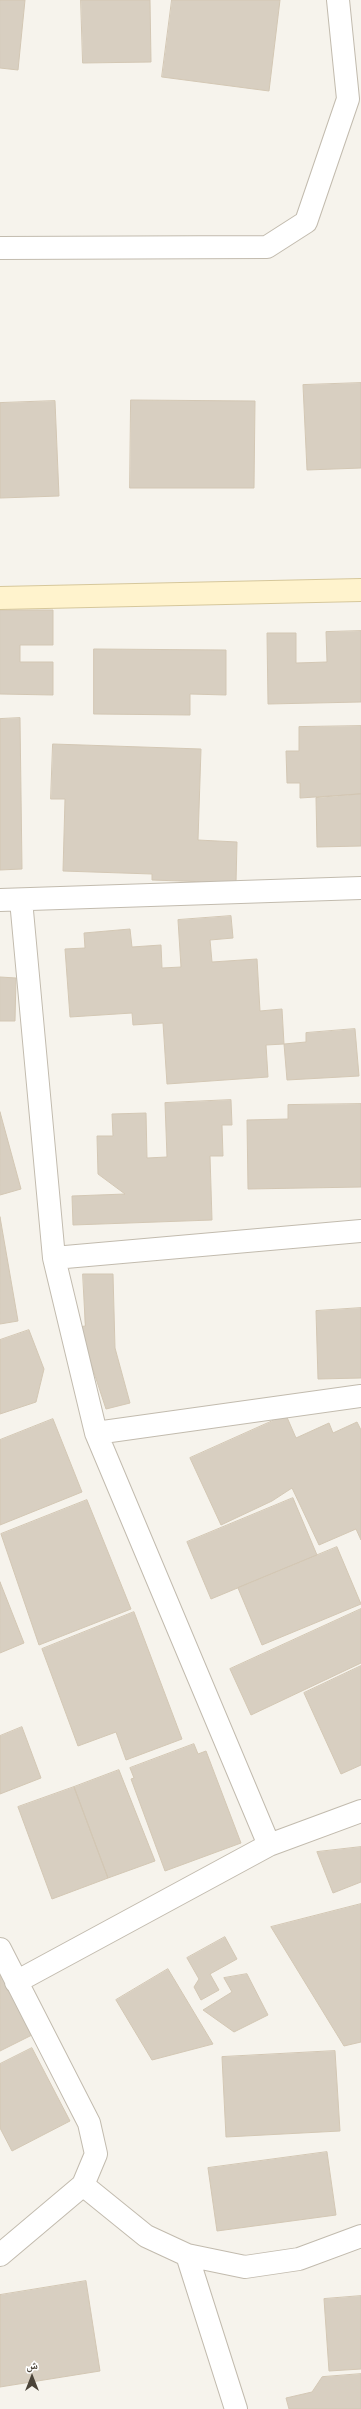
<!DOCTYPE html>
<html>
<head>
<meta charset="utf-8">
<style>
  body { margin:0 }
  #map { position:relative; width:361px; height:2409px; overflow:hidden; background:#f6f3ec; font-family:Quicksand,"Noto Naskh Arabic",sans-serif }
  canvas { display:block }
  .north { position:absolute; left:12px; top:2357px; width:40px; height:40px; -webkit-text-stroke:3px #fff; paint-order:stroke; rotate:0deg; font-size:11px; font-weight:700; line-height:16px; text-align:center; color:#4b4439 }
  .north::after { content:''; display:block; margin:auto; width:14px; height:18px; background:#4b4439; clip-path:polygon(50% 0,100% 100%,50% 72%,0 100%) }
</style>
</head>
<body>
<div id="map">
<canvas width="361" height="2409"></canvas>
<div class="north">ش</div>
</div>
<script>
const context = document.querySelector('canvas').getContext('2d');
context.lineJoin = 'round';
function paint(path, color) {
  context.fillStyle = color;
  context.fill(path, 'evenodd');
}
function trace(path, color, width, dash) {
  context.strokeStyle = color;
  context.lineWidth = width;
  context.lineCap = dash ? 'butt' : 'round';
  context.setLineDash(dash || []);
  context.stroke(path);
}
const building = new Path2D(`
  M0,0h25l-7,70 -18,-2z
  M81,0h69l1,62 -68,1z
  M172,0h108l-11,91 -107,-14z
  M361,383v85l-54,2 -4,-85z
  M131,400l124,1 -1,87h-124z
  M55,401l4,95 -59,2v-95z
  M0,610h53v35h-33v17h33v33l-53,-1z
  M361,631v71l-93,2 -1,-71h29v30l31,-1 -1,-30z
  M94,649l132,1v45l-36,-1v21l-96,-1z
  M20,718l2,151 -22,1v-151z
  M361,726v68l-61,4v-15h-13l-1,-32h13v-24z
  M53,744l148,5 -3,91 39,2 -1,41 -84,-3v-6l-89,-3 2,-72h-14z
  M361,794v52l-44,1 -1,-49z
  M231,916l2,22 -23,2 2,22 45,-3 3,52 22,-2 2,35 -18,1 2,32 -101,7 -4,-61 -30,2 -1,-12 -62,4 -5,-68 20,-1 -1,-15 46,-4 2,18 29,-2 1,23 19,-1 -3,-47z
  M0,977l16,1 -1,43h-15z
  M355,1029l4,47 -72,4 -3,-36 22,-2v-9z
  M231,1100l1,25h-10l1,31h-13l2,64 -139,5 -1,-29 53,-2 -27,-20 -1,-38h16l-1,-22 34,-1 1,45 20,-1 -2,-54z
  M361,1104v83l-113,2 -1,-69 41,-1v-14z
  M0,1112l21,77 -21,6z
  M0,1217l18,104 -18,3z
  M83,1274h30l2,74 15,55 -24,6 -27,-82 6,-1z
  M361,1308v70l-43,1 -2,-68z
  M29,1330l15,39 -8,33 -36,12v-74z
  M286,1415l10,23 33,-15 4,10 24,-11 4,8v110l-5,-11 -37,16 -27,-57 -20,13 -51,24 -31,-67z
  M53,1419l29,73 -82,33v-85z
  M293,1498l24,57 -106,44 -24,-57z
  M87,1500l44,109 -92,36 -38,-111z
  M337,1547l24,57 -99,41 -24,-57z
  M0,1582l24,61 -24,10z
  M361,1609v54l-110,52 -21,-46z
  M134,1612l48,127 -56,21 -10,-28 -38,14 -36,-97z
  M361,1666v99l-20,9 -37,-81z
  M22,1727l19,51 -41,16v-58z
  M194,1744l4,10 8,-3 35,92 -76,28 -34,-92 3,-1 -4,-10z
  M119,1770l36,91 -47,17 -34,-91z
  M74,1787l34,91 -56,21 -34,-92z
  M361,1847v35l-28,11 -16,-41z
  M361,1904v138l-17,4 -73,-119z
  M225,1937l12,22 -27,15 9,16 -18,10 -7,-13 5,-8 -12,-21z
  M0,1966l34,68 -34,17z
  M168,1969l45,75 -61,16 -36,-60z
  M247,1974l21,41 -34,17 -31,-22 29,-18 -8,-14z
  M32,2048l38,73 -58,30 -12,-23v-64z
  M335,2051l5,80 -114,6 -4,-80z
  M327,2152l9,63 -119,16 -9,-63z
  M86,2281l14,90 -100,16v-92z
  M361,2296v73l-32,2 -5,-72z
  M361,2374v35h-72l-3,-11 26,-6 10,-15z`);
const street = new Path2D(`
  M0,248l267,-1 39,-25 42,-123 -10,-99
  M0,900l361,-12
  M21,900l33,358 42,175 173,412
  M54,1258l307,-27
  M96,1433l265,-37
  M0,1949l89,174 7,31 -13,31 -83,70
  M16,1982l253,-137 92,-34
  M83,2185l63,51 41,19 58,12 54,-8 62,-23
  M187,2255l49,154`);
const secondary = new Path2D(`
  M0,598l361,-8`);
paint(building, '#d8cfc1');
trace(building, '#d3c7b4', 1);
trace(street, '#c2bbae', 24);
trace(secondary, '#d6c79b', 24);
trace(street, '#fff', 22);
trace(secondary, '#fff3cd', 22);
</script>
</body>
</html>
